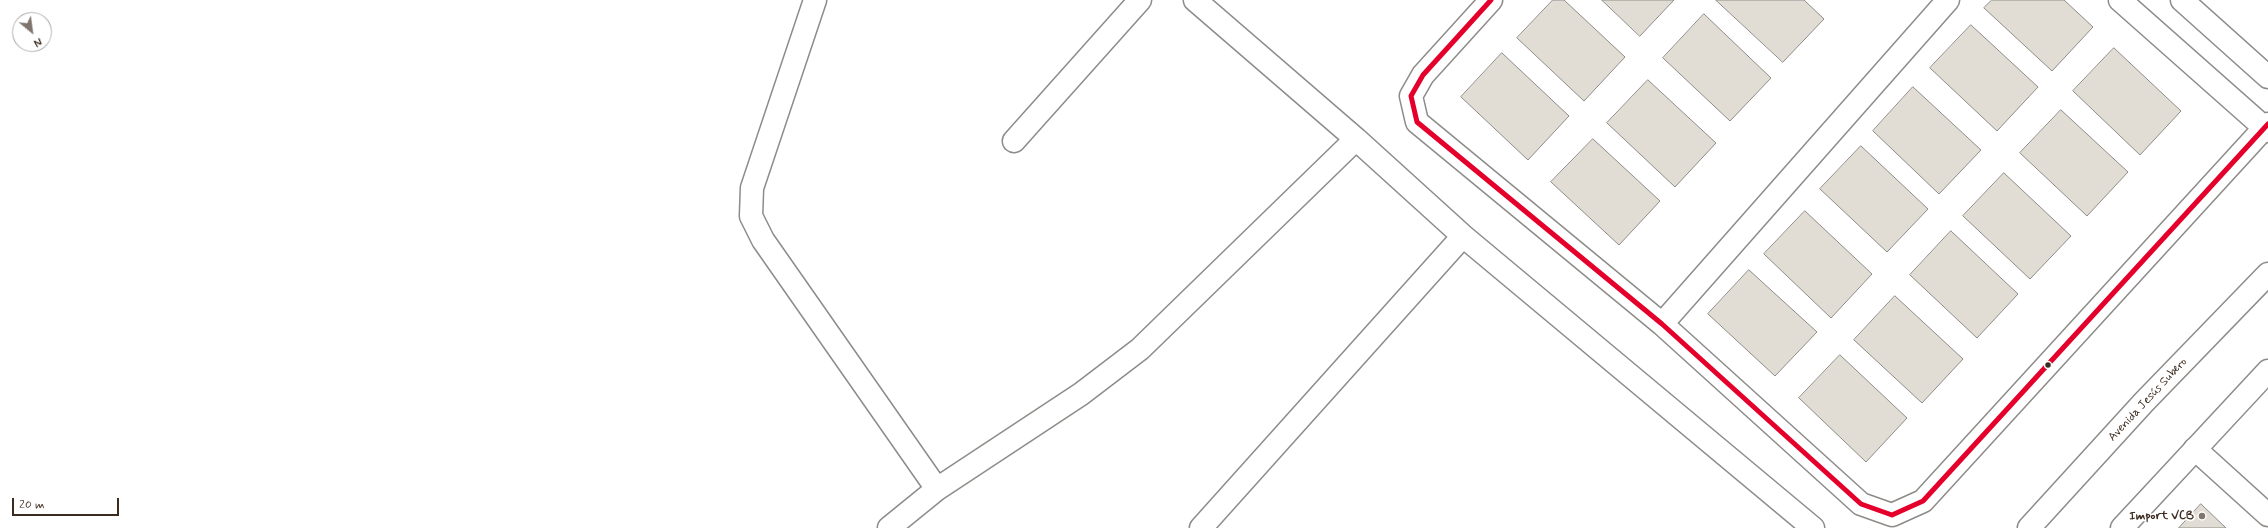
<!DOCTYPE html>
<html>
<head>
<meta charset="utf-8">
<style>
  body { margin:0 }
  #map { position:relative; width:2268px; height:528px; overflow:hidden; background:#fff; font-family:Mynerve,sans-serif }
  canvas { display:block }
  .north { position:absolute; left:12px; top:12px; width:40px; height:40px; box-sizing:border-box; background:#fff; border:1px solid #b1aaa5; border-radius:50%; rotate:151deg; font-size:11px; font-weight:700; line-height:16px; text-align:center; color:#3b2a1e }
  .north::after { content:''; display:block; margin:auto; width:14px; height:18px; background:#80756d; clip-path:polygon(50% 0,100% 100%,50% 72%,0 100%) }
  .scale { position:absolute; left:12px; top:498px; width:107px; height:18px; box-sizing:border-box; border:2px solid #3b2a1e; border-top:0; padding-left:5px; font-size:12px; line-height:14px; white-space:nowrap; color:#3b2a1e; -webkit-text-stroke:3px #fff; paint-order:stroke }
</style>
</head>
<body>
<div id="map">
<canvas width="2268" height="528"></canvas>
<div class="north">N</div>
<div class="scale">20 m</div>
</div>
<script>
const context = document.querySelector('canvas').getContext('2d');
context.lineJoin = 'round';
function paint(path, color) {
  context.fillStyle = color;
  context.fill(path, 'evenodd');
}
function trace(path, color, width, dash) {
  context.strokeStyle = color;
  context.lineWidth = width;
  context.lineCap = dash ? 'butt' : 'round';
  context.setLineDash(dash || []);
  context.stroke(path);
}
function label(font, color, halo, rows, align = 'center') {
  context.font = font + ' Mynerve,sans-serif';
  context.lineWidth = 3.5;
  context.setLineDash([]);
  context.textBaseline = 'middle';
  context.strokeStyle = halo;
  context.fillStyle = color;
  for (const [text, x, y, turn = 0] of rows) {
    context.save();
    context.translate(x, y);
    context.rotate((+turn || 0) * Math.PI / 180);
    context.textAlign = isNaN(turn) ? turn : align;
    if (halo) context.strokeText(text, 0, 0);
    context.fillText(text, 0, 0);
    context.restore();
  }
}
const building = new Path2D(`
  M1553,0h11l61,57 -41,44 -67,-63z
  M1602,0h72l-34,36z
  M1716,0h88l20,19 -41,43z
  M1992,0h72l29,27 -41,44 -68,-63z
  M1704,14l67,64 -41,43 -67,-63z
  M1971,25l67,62 -41,44 -67,-63z
  M2114,48l67,63 -41,44 -67,-64z
  M1502,53l67,63 -41,44 -67,-63z
  M1648,80l68,63 -41,44 -68,-64z
  M1913,87l68,63 -42,44 -66,-63z
  M2061,110l67,62 -41,44 -67,-63z
  M1593,139l67,62 -41,44 -68,-63z
  M1861,146l67,63 -41,43 -67,-63z
  M2004,173l67,63 -41,43 -67,-63z
  M1805,211l67,63 -41,44 -67,-64z
  M1951,231l67,63 -41,44 -67,-63z
  M1749,270l68,62 -42,44 -67,-62z
  M1895,296l68,63 -41,44 -68,-63z
  M1840,355l67,63 -41,44 -67,-64z
  M2201,504l25,24h-47z`);
const minor = new Path2D(`
  M815,0l-63,188 -1,28 12,24 174,249
  M1195,0l161,139 107,97 350,292
  M1491,0l-68,75 -12,21 6,26 245,202 199,180 31,11 31,-14 345,-377
  M2120,0l148,131
  M2182,0l86,77
  M1014,141l126,-141
  M1662,324l286,-324
  M2195,449l73,66
  M889,528l48,-39 144,-95 59,-45 216,-210
  M1201,528l262,-292`);
const major = new Path2D(`
  M2029,528l115,-126 124,-128
  M2122,528l146,-157`);
const bus1 = new Path2D(`
  M1491,0l-68,75 -12,21 6,26 245,202 199,180 31,11 31,-14 345,-377`);
const markers = [
  [2048,365,3.5,"#3b2a1e"],
  [2202,516,4,"#80756d"]
];
const streetNames = [
  ["Avenida Jesús Subero",2148,400,-47]
];
const poiNames = [
  ["Import VCB",2194,516]
];
paint(building, '#e2ddd4');
trace(building, '#8e8b88', 1);
trace(minor, '#8e8b88', 25);
trace(major, '#8e8b88', 25);
trace(minor, '#fff', 22);
trace(major, '#fff', 22);
trace(bus1, '#e4002b', 5);
for (const [x, y, r, color] of markers) {
  const dot = new Path2D();
  dot.arc(x, y, r, 0, 2 * Math.PI);
  context.fillStyle = color;
  context.fill(dot);
  trace(dot, '#fff', 1.5);
}
label('12px', '#3b2a1e', '#fff', streetNames);
label('bold 12px', '#3b2a1e', '#fff', poiNames, 'right');
</script>
</body>
</html>
